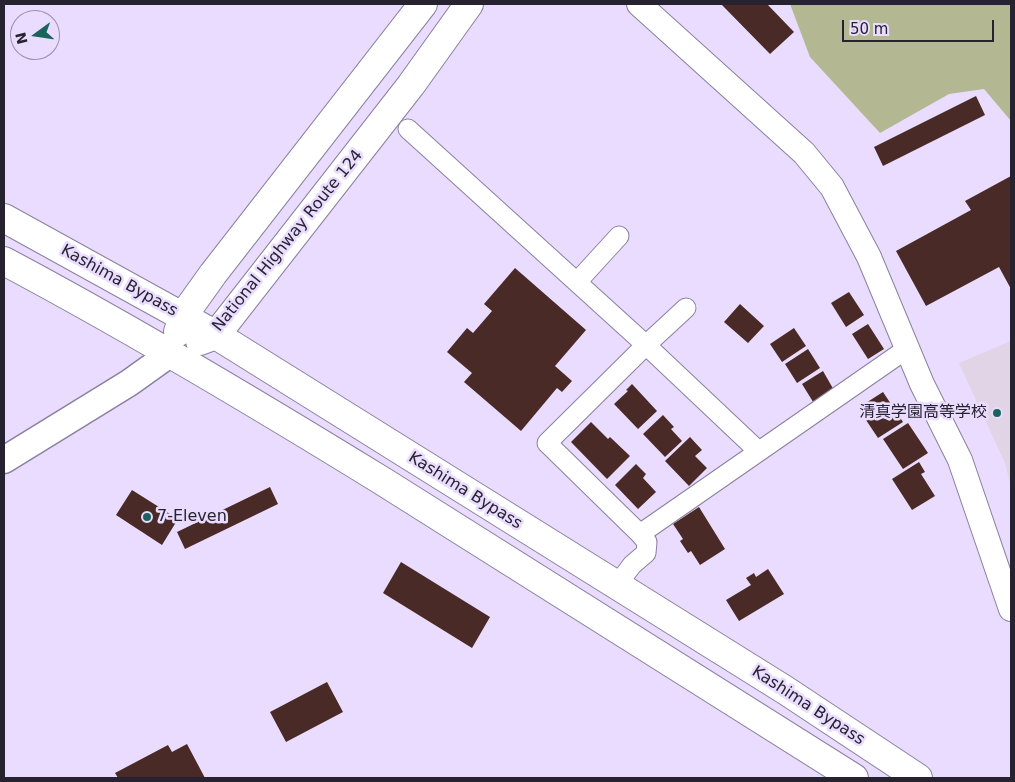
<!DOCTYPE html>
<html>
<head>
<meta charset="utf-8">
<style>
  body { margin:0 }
  #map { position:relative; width:1015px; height:782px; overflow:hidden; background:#e9dcfe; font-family:"DejaVu Sans",sans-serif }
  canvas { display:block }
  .frame { position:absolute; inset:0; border:5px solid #27222f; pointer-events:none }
  .north { position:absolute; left:10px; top:10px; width:50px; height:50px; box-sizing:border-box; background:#e9dcfe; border:1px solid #9b92ab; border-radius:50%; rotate:256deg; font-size:14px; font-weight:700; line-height:20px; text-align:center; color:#27222f }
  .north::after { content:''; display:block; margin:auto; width:18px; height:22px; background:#19645c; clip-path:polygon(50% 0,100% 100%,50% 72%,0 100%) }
  .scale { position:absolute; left:842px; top:20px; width:152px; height:22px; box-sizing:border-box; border:2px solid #27222f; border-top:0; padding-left:6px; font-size:15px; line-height:18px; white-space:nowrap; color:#27222f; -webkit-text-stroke:4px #e9dcfe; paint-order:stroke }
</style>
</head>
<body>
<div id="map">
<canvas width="1015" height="782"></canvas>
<div class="frame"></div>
<div class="north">N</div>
<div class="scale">50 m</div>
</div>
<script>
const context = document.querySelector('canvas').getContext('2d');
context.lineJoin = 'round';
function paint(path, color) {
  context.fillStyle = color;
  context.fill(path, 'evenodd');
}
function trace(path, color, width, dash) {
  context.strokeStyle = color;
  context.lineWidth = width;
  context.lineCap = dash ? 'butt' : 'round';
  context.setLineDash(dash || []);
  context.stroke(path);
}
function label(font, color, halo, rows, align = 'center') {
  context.font = font + ' "DejaVu Sans","Noto Sans JP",sans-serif';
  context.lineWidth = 5;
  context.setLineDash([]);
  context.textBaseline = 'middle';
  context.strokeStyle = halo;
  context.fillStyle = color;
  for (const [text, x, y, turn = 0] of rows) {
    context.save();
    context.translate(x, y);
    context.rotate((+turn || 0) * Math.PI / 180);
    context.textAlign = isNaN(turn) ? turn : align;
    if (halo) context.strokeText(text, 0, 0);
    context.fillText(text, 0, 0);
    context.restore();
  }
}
const education = new Path2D(`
  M1011,341v146l-6,-24 -46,-100z`);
const green = new Path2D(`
  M790,4h221v117l-27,-32 -35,5 -69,39 -70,-76z`);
const building = new Path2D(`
  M721,4h46l27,28 -24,22z
  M976,96l9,19 -102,51 -9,-19z
  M1011,176v113l-12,-22 -73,39 -30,-55 75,-41 -6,-9z
  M515,268l71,62 -31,36 17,15 -10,11 -5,-4 -36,43 -57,-49 8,-9 -25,-21 20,-24 6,5 19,-22 -8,-7z
  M849,292l15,23 -18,12 -15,-24z
  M740,304l24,22 -16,17 -24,-21z
  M868,324l16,25 -16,10 -16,-25z
  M794,328l12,18 -24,16 -12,-18z
  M808,349l12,19 -23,15 -12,-19z
  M823,371l12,21 -20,13 -13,-21z
  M632,384l25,27 -19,18 -24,-25 14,-13 -2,-1z
  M883,392l20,30 -25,16 -20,-30z
  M663,415l11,12 -3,2 11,12 -17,16 -22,-23z
  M591,422l17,17 2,-2 20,19 -23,23 -36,-37z
  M908,423l20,30 -25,16 -20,-30z
  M690,437l12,13 -7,6 12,12 -18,18 -24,-25z
  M919,462l6,10 -4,2 14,22 -23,14 -20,-31z
  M636,464l10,10 -3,4 13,14 -18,17 -23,-24z
  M270,487l8,17 -93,45 -8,-17z
  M132,490l46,29 -16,26 -46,-30z
  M699,507l26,42 -25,16 -9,-14 -3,2 -8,-12 3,-2 -10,-15z
  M401,562l89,55 -18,31 -89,-55z
  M768,569l16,25 -45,27 -13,-21 25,-15 -5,-7 8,-5 2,4z
  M327,682l16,30 -57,30 -16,-30z
  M187,744l18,34h-87l-3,-5 53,-28 4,7z`);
const minor = new Path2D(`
  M408,129l238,216 107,101
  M577,282l42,-46
  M686,308l-40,37 -99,98 93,91 268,-186
  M617,585l15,-20 14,-12 1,-11 -7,-8`);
const tertiary = new Path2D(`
  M639,4l165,149 28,34 37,70 53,127 38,76 51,149`);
const secondary = new Path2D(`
  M4,460l125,-77 42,-30`);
const trunk = new Path2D(`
  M4,218l212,117 569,355 133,88
  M4,261c130,69 255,144 380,221 158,98 314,198 470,296
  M178,332l5,-16 30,-42 210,-270
  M200,341l16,-6 195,-250 58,-81`);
const markers = [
  [997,413,5,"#19645c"],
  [147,517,5,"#19645c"]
];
const streetNames = [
  ["National Highway Route 124",288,241,-51],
  ["Kashima Bypass",119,281,29],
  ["Kashima Bypass",465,491,32],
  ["Kashima Bypass",808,706,33]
];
const poiNames = [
  ["清真学園高等学校",987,413],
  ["7-Eleven",157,517,"left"]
];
paint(education, '#e1d4e7');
paint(green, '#b3b892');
paint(building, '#492a26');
trace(minor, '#8b809f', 21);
trace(tertiary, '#8b809f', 26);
trace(secondary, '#8b809f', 29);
trace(trunk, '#8b809f', 30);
trace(minor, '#fff', 19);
trace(tertiary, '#fff', 24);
trace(secondary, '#fff', 26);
trace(trunk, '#fff', 28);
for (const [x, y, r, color] of markers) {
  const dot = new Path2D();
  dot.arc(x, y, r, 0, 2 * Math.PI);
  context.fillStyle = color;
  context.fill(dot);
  trace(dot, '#e9dcfe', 2);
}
label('16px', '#27222f', '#e9dcfe', streetNames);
label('16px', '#27222f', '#e9dcfe', poiNames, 'right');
</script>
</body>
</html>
